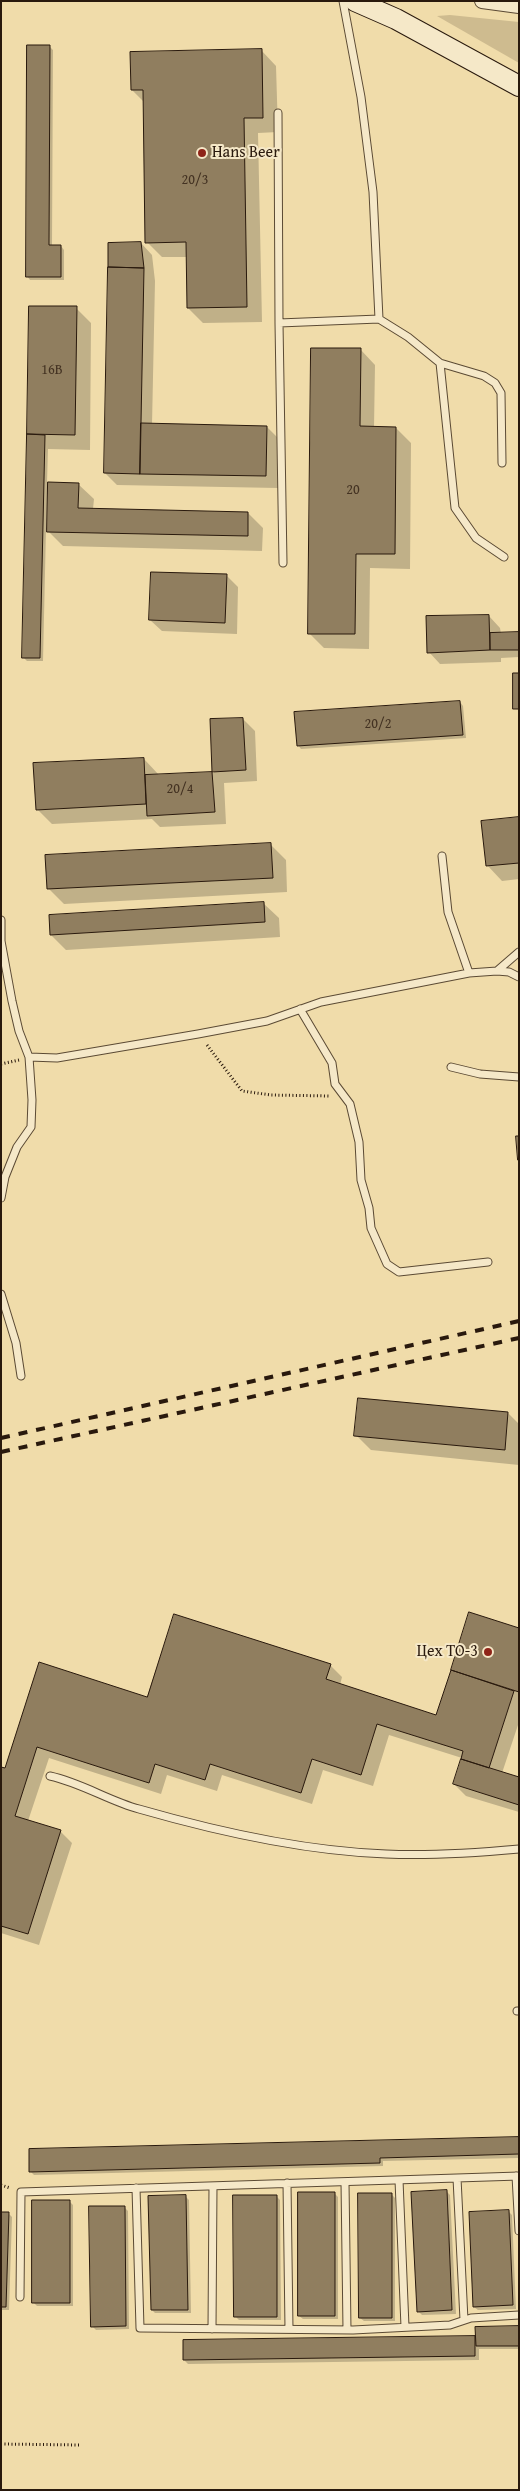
<!DOCTYPE html>
<html>
<head>
<meta charset="utf-8">
<style>
  body { margin:0 }
  #map { position:relative; width:520px; height:2491px; overflow:hidden; background:#f0dcaa; font-family:"Gentium Book Plus",serif }
  canvas { display:block }
  .frame { position:absolute; inset:0; border:2px solid #29190d; pointer-events:none }
</style>
</head>
<body>
<div id="map">
<canvas width="520" height="2491"></canvas>
<div class="frame"></div>
</div>
<script>
const context = document.querySelector('canvas').getContext('2d');
context.lineJoin = 'round';
function paint(path, color) {
  context.fillStyle = color;
  context.fill(path, 'evenodd');
}
function trace(path, color, width, dash) {
  context.strokeStyle = color;
  context.lineWidth = width;
  context.lineCap = dash ? 'butt' : 'round';
  context.setLineDash(dash || []);
  context.stroke(path);
}
function label(font, color, halo, rows, align = 'center') {
  context.font = font + ' "Gentium Book Plus",serif';
  context.lineWidth = 4;
  context.setLineDash([]);
  context.textBaseline = 'middle';
  context.strokeStyle = halo;
  context.fillStyle = color;
  for (const [text, x, y, turn = 0] of rows) {
    context.save();
    context.translate(x, y);
    context.rotate((+turn || 0) * Math.PI / 180);
    context.textAlign = isNaN(turn) ? turn : align;
    if (halo) context.strokeText(text, 0, 0);
    context.fillText(text, 0, 0);
    context.restore();
  }
}
const green = new Path2D(`
  M450,15l69,7v41l-82,-47z`);
const shadow = new Path2D(`
  M50,47l3,3 -1,196h9l3,4v30h-34l-3,-4z
  M261,50l15,16 2,66 -20,1 4,189 -59,1 -15,-15 -1,-51h-25l-15,-15 -3,-140 -12,-12z
  M141,243l11,12 3,26 -3,144 115,2 12,12 -1,49 -161,-3 -12,-12z
  M31,307l45,1 15,15 -1,127 -42,-1 -1,34 31,1 16,15 -1,10 155,4 15,15 -1,23 -199,-5 -17,-17 -3,132h-16l-3,-3z
  M360,349l15,16 -1,63h22l15,15 -1,126 -40,-1 -1,81 -45,-1 -15,-15z
  M227,576l11,11 -1,47 -75,-3 -12,-11z
  M489,616l11,12 1,6h18v23l-18,1v4l-61,2 -11,-12z
  M460,702l3,4 3,32 -165,11 -3,-4z
  M243,719l12,12 2,50 -33,2 2,41 -66,3 -8,-8 -100,5 -15,-15 107,-50 15,16 55,-2 -3,-52z
  M519,818v61l-17,2 -15,-16z
  M271,845l15,15 1,32 -223,12 -16,-16z
  M263,903l16,15 1,19 -214,13 -15,-15z
  M508,1413l11,11v41l-148,-15 -15,-15z
  M470,1614l49,15v93l-17,51 17,6v33l-53,-16 -12,-12 8,-26 -73,-23 -16,51 -50,-16 -11,34 -90,-29 -5,16 -50,-16 -6,19 -112,-36 -21,63 32,10 12,12 -33,102 -38,-12v-165l5,1 34,-105 108,34 182,-33 12,12 -2,8 97,31z
  M519,2138v20l-136,3v5l-349,9 -4,-4z
  M446,2191l4,4 6,119 -34,1 -4,-4z
  M334,2193l4,4v122h-35l-4,-3z
  M391,2194l4,4v123h-31l-4,-3z
  M276,2196l4,4 1,120h-42l-3,-3z
  M186,2197l3,3 2,113h-36l-3,-3z
  M69,2201l4,4v101h-36l-4,-4z
  M124,2207l4,4 1,118 -33,1 -4,-4z
  M509,2212l3,3 4,94 -38,1 -4,-3z
  M1,2213h7l4,4 -3,93h-8z
  M519,2327v22h-40v11l-291,4 -4,-4v-19l293,-3z`);
const building = new Path2D(`
  M27,45h23l-1,200h12v32h-35z
  M262,49l1,69h-19l3,189 -60,1 -1,-66 -41,1 -2,-153h-12l-1,-38z
  M141,242l3,26 -36,-1v-24z
  M108,267l36,1 -4,206 -36,-1z
  M29,306h48l-2,129 -48,-1z
  M311,348h50l-1,78 36,1 -1,127h-39l-1,80h-47z
  M141,423l126,3 -1,50 -126,-2z
  M27,434l18,1 -5,223h-18z
  M48,482l31,1 -1,25 170,4v24l-201,-4z
  M151,572l76,2 -2,49 -76,-3z
  M489,615l1,35 -63,3 -1,-37z
  M519,632v18h-29v-17z
  M513,673h6v36h-6z
  M460,701l3,34 -166,11 -3,-34z
  M243,718l3,52 -34,2 -2,-53z
  M144,758l2,46 -110,6 -3,-47z
  M212,772l3,40 -68,4 -2,-41z
  M519,817v46l-33,3 -5,-45z
  M271,843l2,35 -226,11 -2,-34z
  M264,902l1,20 -215,13 -1,-20z
  M516,1136h3v24h-1z
  M358,1398l150,14 -3,38 -151,-14z
  M469,1612l50,16v64l-68,-22z
  M174,1614l157,50 -5,15 110,36 15,-45 63,21 -25,77 -28,-9 2,-8 -86,-27 -16,51 -49,-16 -11,34 -91,-29 -5,16 -50,-16 -6,19 -112,-36 -22,69 46,14 -33,104 -27,-8v-159l4,1 34,-106 108,35z
  M461,1759l58,18v28l-66,-21z
  M519,2137v17l-139,4v5l-351,9v-23z
  M447,2190l5,120 -35,2 -6,-120z
  M298,2192h37v124h-37z
  M358,2193h34v125h-33z
  M186,2195l2,115h-37l-3,-114z
  M233,2195h44v122h-43z
  M32,2200h38v103h-38z
  M89,2206h36l1,120 -35,1z
  M509,2210l4,95 -40,2 -4,-95z
  M1,2212h8l-3,95h-5z
  M519,2326v20h-43l-1,-19z
  M475,2336v20l-292,4v-20z`);
const path = new Path2D(`
  M207,1045l35,46 29,4 59,1
  M1,1064l18,-4
  M1,2185l9,3
  M1,2444l80,1`);
const lane = new Path2D(`
  M343,1l18,96 12,95 6,127 29,18 32,26 44,13 11,7 6,10 1,70
  M278,113l1,210
  M440,363l15,145 21,30 28,19
  M283,563l-4,-240 100,-4
  M442,856l6,56 21,61
  M1,920v21l11,60 7,30 10,26 3,43 -1,27 -14,20 -12,30 -4,21
  M497,971l22,-19
  M300,1009l32,54 3,21 15,20 9,38 2,38 8,28 2,20 16,36 12,8 89,-10
  M29,1057l28,1 141,-24 69,-13 54,-19 148,-29 28,-2 12,1 10,5
  M451,1067l29,7 39,3
  M1,1294l15,49 5,33
  M50,1776c32,7 59,25 89,33 80,23 164,42 247,45 44,2 89,-1 133,-5
  M517,2011h2
  M516,2176l3,55
  M457,2178l7,142
  M399,2180l6,147
  M345,2182l2,148
  M287,2183l2,146
  M136,2188l4,140 213,2 97,-5 21,-7 48,-3
  M20,2297l1,-105 498,-16
  M212,2329l1,-143`);
const street = new Path2D(`
  M482,1l37,5`);
const secondary = new Path2D(`
  M355,1l41,18 123,67`);
const rail = new Path2D(`
  M1,1438l518,-117
  M1,1452l518,-114`);
const markers = [
  [202,153,5,"#8f2418"],
  [488,1652,5,"#8f2418"]
];
const numberNames = [
  ["20/3",195,180],
  ["16В",52,370],
  ["20",353,490],
  ["20/2",378,724],
  ["20/4",180,789]
];
const poiNames = [
  ["Hans Beer",212,153],
  ["Цех ТО-3",478,1652,"right"]
];
paint(green, '#cebb8f');
paint(shadow, '#0003');
paint(building, '#907e5f');
trace(building, '#29190d', 1);
trace(lane, '#5b4a34', 9);
trace(street, '#5b4a34', 16);
trace(secondary, '#29190d', 22);
trace(path, '#29190d', 3, [1, 2.5]);
trace(lane, '#f5e8c8', 7);
trace(street, '#f5e8c8', 14);
trace(secondary, '#f5e8c8', 20);
trace(rail, '#29190d', 4, [9, 9]);
for (const [x, y, r, color] of markers) {
  const dot = new Path2D();
  dot.arc(x, y, r, 0, 2 * Math.PI);
  context.fillStyle = color;
  context.fill(dot);
  trace(dot, '#f5e8c8', 2);
}
label('14px', '#433222', null, numberNames);
label('16px', '#29190d', '#f5e8c8', poiNames, 'left');
</script>
</body>
</html>
